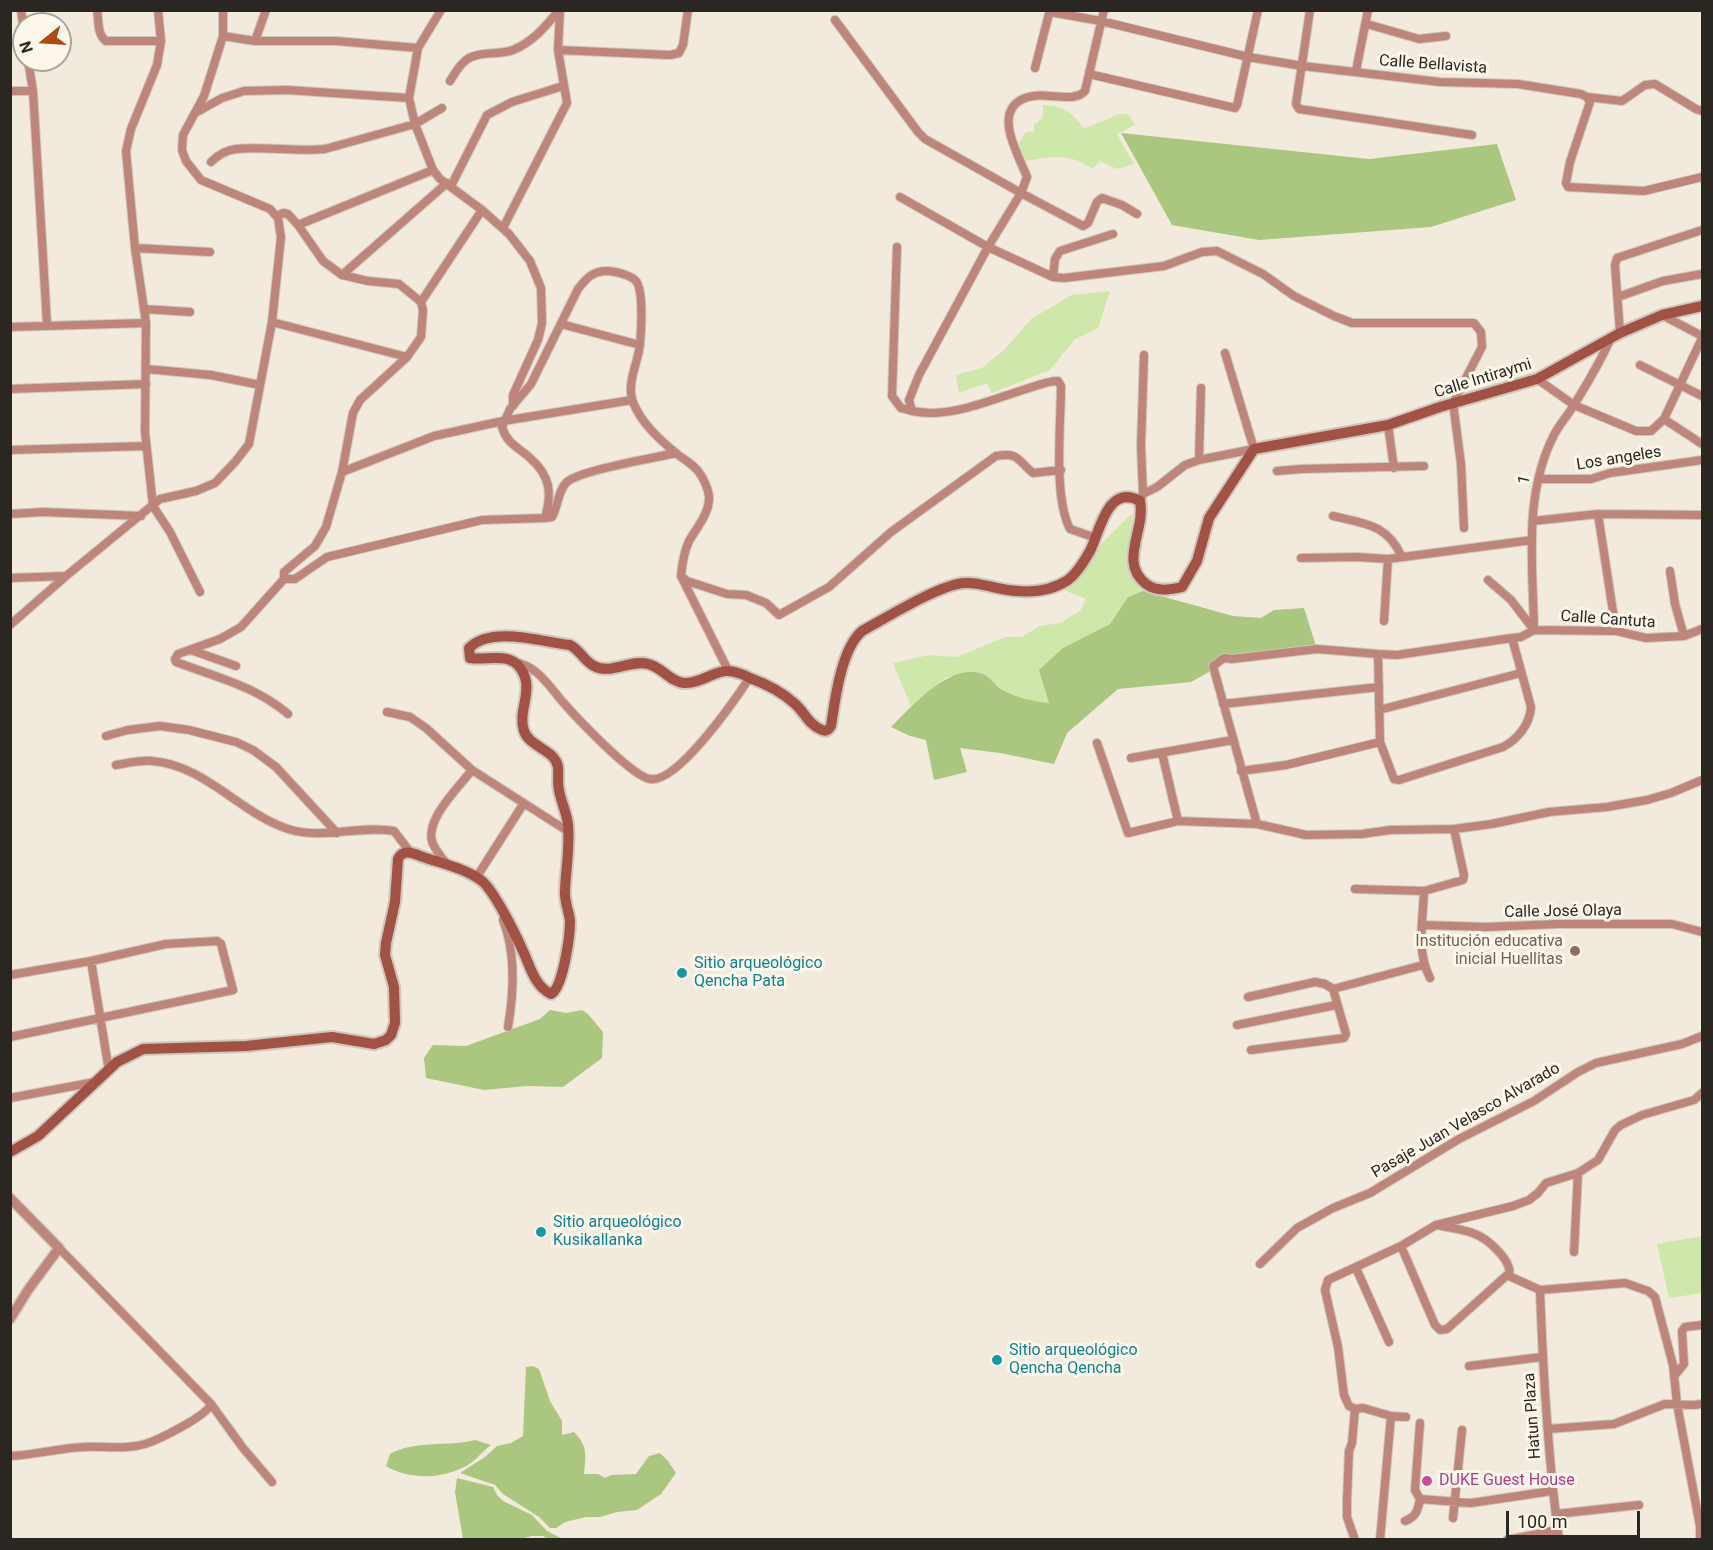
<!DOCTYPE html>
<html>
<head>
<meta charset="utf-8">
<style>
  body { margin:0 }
  #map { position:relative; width:1713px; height:1550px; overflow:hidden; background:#f2eadc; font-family:Roboto,sans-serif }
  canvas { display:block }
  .frame { position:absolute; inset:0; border:12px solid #2a2722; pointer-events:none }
  .north { position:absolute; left:12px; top:12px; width:60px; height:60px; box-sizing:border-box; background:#fef8ec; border:2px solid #a9a49b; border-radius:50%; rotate:252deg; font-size:16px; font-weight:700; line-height:24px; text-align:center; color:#2a2722 }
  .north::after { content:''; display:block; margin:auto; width:21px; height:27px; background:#ad4a11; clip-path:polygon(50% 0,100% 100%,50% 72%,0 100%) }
  .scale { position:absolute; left:1506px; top:1511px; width:134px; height:27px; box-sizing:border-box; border:3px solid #2a2722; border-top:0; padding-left:8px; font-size:18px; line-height:21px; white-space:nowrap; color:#2a2722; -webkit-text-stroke:4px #fef8ec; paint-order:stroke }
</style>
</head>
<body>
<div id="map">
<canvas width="1713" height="1550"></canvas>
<div class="frame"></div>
<div class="north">N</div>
<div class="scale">100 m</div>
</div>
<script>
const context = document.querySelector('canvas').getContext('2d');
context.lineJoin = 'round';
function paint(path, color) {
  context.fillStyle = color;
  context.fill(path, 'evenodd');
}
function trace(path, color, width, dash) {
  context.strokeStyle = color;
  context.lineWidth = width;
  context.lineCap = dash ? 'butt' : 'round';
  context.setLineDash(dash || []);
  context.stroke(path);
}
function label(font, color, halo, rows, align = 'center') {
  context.font = font + ' Roboto,sans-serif';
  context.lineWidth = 6;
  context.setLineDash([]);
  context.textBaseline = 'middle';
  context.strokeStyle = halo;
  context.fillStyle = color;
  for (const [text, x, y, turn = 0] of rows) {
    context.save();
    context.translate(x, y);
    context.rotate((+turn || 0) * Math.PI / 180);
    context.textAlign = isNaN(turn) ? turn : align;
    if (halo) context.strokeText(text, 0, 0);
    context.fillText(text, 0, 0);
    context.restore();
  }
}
const green = new Path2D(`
  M1043,105c20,0 30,8 41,24l35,-15h9l7,11 -18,9 17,30 -17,5 -17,-8 -7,7c-6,-2 -11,-6 -17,-8 -17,-5 -33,-2 -49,1l-5,-2 -4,-14 8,-13h8v-8c10,-4 9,-10 9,-19z
  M1110,291l-12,37 -23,11 -25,31 -58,23 -5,-10 -28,10 -3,-18 26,-7 22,-18 27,-31 41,-24z
  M1132,513c3,20 -9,37 -5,53 2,9 11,18 16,25l-15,6 -18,27 -47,24 -13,55c-31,-3 -43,-8 -66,-29l-38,3 -35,29 -18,-43 36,-8 28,2 48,-20h17l18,-11 20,-3 20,-12 6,-12 -27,-11 22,-12 20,-32z
  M1702,1236v57l-33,5 -12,-54z`);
const forest = new Path2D(`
  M1121,133l248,26 128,-15 19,56 -85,27 -172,13 -87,-15z
  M1143,591l90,25 28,2 13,-8 30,-2 13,41 -85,10 -41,23 -73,7 -51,44 -13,31 -54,-11 -40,-5 7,24 -33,8 -8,-40 -16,-4 -19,-9c20,-20 60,-66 92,-53 7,3 12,11 18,15 16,9 30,12 48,14l-10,-33 24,-22 47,-24 18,-27z
  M550,1010l16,3 16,-3 6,4 15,18 -1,26 -39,29 -36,-1 -43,4 -58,-12 -2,-20 9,-13 33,1 74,-27z
  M533,1366l6,3 11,32 12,20v14l12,-3c14,14 12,24 10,42h14l7,4 6,-3 25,-1 13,-18 11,-3 8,8 8,12 -15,21 -24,16 -20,2 -17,5h-14l-21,5 -9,6h-6l-11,-11 -36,-23 -8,-9 -35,-12 25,-16 12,-11 14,-3 12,-7 3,-69z
  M475,1440l16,5c-5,4 -10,8 -14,13 -23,21 -65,24 -91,8l4,-12c25,-14 57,-7 85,-14z
  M457,1478l36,9 4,8 6,6 29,14 15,16 16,8h-15l-5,-3h-11l-12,3h-57l-8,-47z`);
const minor = new Path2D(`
  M21,10l3,22
  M97,10c2,11 0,25 9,31h55
  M158,10l3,31 -4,24 -26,64 -5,22 9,97 11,75 -1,109 8,74 17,26 30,60
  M223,10v26l-11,35 -8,25 -21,39 -1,15 4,11 15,19 69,29 8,9
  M441,10l-23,38 -9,50 6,26 18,46 7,9 42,31 27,24 21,27 11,27 1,35 -4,17 -25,55v11
  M1310,10l-14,94 3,5 173,26
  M1050,12l51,9 147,36 55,9 137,16 78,2 63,10 6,3 3,5 -20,60 -4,21 2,4 76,4 58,-14
  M835,20l83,112 7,7 96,54 62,33 5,-3 9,-21 5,-4 20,7 15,9
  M1367,24l52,15 27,-3
  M223,36l32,5h81l82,7
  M255,41l11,-31
  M558,50l112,5 9,-2 4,-8 5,-35
  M28,60l5,31 14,233
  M1035,68l15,-58
  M1356,71l12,-61
  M1089,74l146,34 2,-3 21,-95
  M450,81c4,-6 8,-14 14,-19 11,-12 34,-6 49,-12 20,-8 33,-24 46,-40
  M10,91h23
  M1587,97l35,4 23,-16 10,-1 41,25 6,2
  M197,112l25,-14 22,-7 43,-1 122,8
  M211,162c7,-7 15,-12 25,-13 29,-3 60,3 89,0l90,-25 27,-16
  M451,186l36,-71 25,-13 51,-16
  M900,197l88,50 65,30 2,-18 5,-8 53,-17
  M298,225l135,-55
  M503,228l64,-125 -9,-53 2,-40
  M897,247l-5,149 9,12 11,3
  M135,248l75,4
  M342,275l105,-92
  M1053,277l11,1 100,-12 38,-14 15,-1 46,23 31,22 40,20 18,7h122l7,9 1,15 -29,56 8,61 3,64
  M1618,297l45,-16 39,-7
  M421,302l61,-92
  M144,309l46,3
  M1662,315l40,21
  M272,322l135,35
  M561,324l79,21
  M10,327l136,-4
  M1620,333l-5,-68 2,-7 85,-28
  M1640,365l62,31
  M146,369l65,6 49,10
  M1537,379l37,26 62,26h15l13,-12 38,-81
  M10,389l136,-5
  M1664,419l38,25
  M1388,425l6,43
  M10,450l136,-4
  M1199,460l2,-72
  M1277,471l24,-2 123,-3
  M342,472l92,-36 69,-15 129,-21
  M1539,479h52l19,-6 92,-13
  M1143,494l14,-7 28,-22 14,-5 55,-11 -29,-96
  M1142,497l1,-3 -2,-48 3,-91
  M10,514l33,-2 98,4
  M1598,514l18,117
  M1333,516c33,8 54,8 69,41
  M545,518l7,-1c6,-10 6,-27 15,-35 14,-12 87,-24 109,-29
  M1533,521l65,-7 104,1
  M1096,538l-26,-9c-17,-33 -9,-105 -9,-143l-3,-5c-11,0 -22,5 -32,8 -36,11 -76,30 -114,22l-3,-11 10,-25 69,-128 33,-54 6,-16c-8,-21 -32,-60 -8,-76 21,-14 52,5 66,-10l19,-81
  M1301,558l56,-1 31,2 144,-19
  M1670,571l5,33 9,32
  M681,576l6,5 40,13 19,1 20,8 13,12 50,-28 62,-55 105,-76c23,-4 21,4 37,17l28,-3
  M10,578l56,-2
  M284,579l-43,48 -21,12 -42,15 -3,5 1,3c40,15 79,24 112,52
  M1488,580l23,20 23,30
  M1384,621l4,-62
  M10,625l56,-49 94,-77 36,-8 19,-8 20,-21 14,-18 23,-122 9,-85 -3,-19 1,-3 4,-2 5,1 10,11 25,36 19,14 26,6 31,3 22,18 2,8 -2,27 -14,20 -47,43 -7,13 -11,59 -16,55 -11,19 -31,26v7h11l32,-22 155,-37 63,-2c7,-24 6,-42 -15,-60 -12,-11 -23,-14 -28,-31l8,-18 21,-25 47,-95c8,-10 14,-18 29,-18 7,0 24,4 29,10 8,10 5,51 4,63 -2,19 -14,40 -7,58 8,21 27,38 44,52 6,5 16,10 21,17 5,6 10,17 11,25 1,17 -12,31 -20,45 -5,11 -7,24 -8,35l47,94
  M1534,630c-1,-64 -11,-135 20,-195 5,-10 14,-20 20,-30 13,-21 26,-43 36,-65
  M1512,638l19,69c-1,17 -13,32 -28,40l-104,33 -5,-1 -14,-37 -2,-88 19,1 115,-17 9,-1 13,-7 82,1 30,7 38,-2 18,-7
  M191,650l45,16
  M513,662c23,3 34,21 48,38 14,16 70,76 89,79 27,5 85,-79 100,-102
  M1223,704l156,-17
  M1379,710l142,-37
  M387,712l23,5 16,11 46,42 97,62
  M106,736l22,-6 32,-4 29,4 47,12 17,8 23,17 61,66
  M1097,743l31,90 50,-12 79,3 49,11 56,-1 28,-4 64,-1 38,-5 57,-12 58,-5 40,-7 24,-7 31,-13
  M1162,753l16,68
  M1131,758l102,-18
  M116,765c12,-2 24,-5 36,-4 53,4 89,53 136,68 34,11 72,-4 106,2l17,22
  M1241,771l45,-6 94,-23
  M1257,824l-44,-158 11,-8 8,1 85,-10 61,5
  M447,864c-5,-6 -11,-13 -14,-20 -10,-23 26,-57 39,-74
  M476,878l48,-75
  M1355,889l69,2
  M503,920c13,33 11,72 5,107
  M1423,925l63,2 72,-3h114l30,8
  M91,961l18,110
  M10,975l81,-14 75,-17 51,-3 4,3 12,46 -223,47
  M1430,978c-14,-27 -7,-58 -6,-87l39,-11 1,-5 -10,-46
  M1248,997l67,-15 10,2 8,5
  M1237,1025l99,-20
  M1251,1050l93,-12 2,-4 -13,-45 90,-24
  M10,1098l85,-16
  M1437,1225c12,3 26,4 38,9 13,5 38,27 34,42
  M1401,1246l34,79 5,5 7,-1 59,-53h3l31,14 85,-7 23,8 7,6 18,68 4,39 23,122v14
  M59,1248l152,156 32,44 29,34
  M1574,1252l4,-79
  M1260,1264l37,-36 36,-20 37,-15 89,-54 75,-38 44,-29 18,-9 86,-19 20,-8
  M1356,1268l33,74
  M1540,1290c3,84 8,167 19,250
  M1469,1366l73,-9
  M1675,1375l9,-11 -2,-33 3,-4 17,-2
  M1355,1409l8,-1 28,8 15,1
  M1420,1423l-5,67 5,9 51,4 81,-12
  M1548,1429l66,-5 51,-20 28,1 9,-1
  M10,1456c26,-1 49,-8 74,-9 20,-1 41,3 61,-3 13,-4 62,-28 66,-40
  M1556,1514l83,-9
  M1453,1518l9,-88
  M1405,1521c11,-4 13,-11 15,-22
  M1355,1540l-8,-23v-17l2,-49 3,-8 3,-34 -6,-3 -5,-11 -6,-48 -13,-57 3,-10 73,-34 35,-21 77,-19 16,-6 9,-7 8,-10 32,-10 20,-13 17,-30 6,-5 21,-10 52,-15 8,-7
  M1380,1540l11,-124
  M1507,1540l51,-10`);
const tertiary = new Path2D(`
  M10,1198l49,50 -31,42 -18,29`);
const secondary = new Path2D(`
  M10,1152l28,-16 79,-74 26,-13 103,-3 86,-9 42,7 12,-4 5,-5 4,-12 -1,-36 -9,-32 1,-12 9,-41 3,-43c6,-12 18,-4 28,-1 18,6 40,11 56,23 12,10 33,52 40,68 8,16 12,37 29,45 12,-6 19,-58 19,-73 -1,-10 -6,-20 -5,-31 1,-22 5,-43 3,-65 -1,-12 -7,-23 -9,-35 -2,-8 0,-15 -1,-23 -3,-18 -28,-19 -34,-36 -7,-21 11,-41 -3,-62 -12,-18 -34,-8 -51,-11l-1,-10c23,-23 73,-6 101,-3 10,5 14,16 24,21 17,9 37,-7 54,-2 14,3 22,18 36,19 16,1 31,-13 44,-12 6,0 17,4 22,7 16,6 32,14 44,25 10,8 14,21 26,26 5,3 8,2 11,-3 4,-26 10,-77 31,-95 24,-13 78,-47 103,-48 11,-1 22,3 32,5 23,5 50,6 71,-8 8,-6 17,-20 22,-29 10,-19 17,-68 50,-50 6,29 -22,61 6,83 11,8 24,6 36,3l15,-26 12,-43 45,-69 134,-24 52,-18 97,-28 83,-46 42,-18 40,-9`);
const markers = [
  [1575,951,6,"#8d6e63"],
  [682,973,6,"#0f9aa8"],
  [541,1232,6,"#0f9aa8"],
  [997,1360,6,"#0f9aa8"],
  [1427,1481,6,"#d1479c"]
];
const streetNames = [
  ["Calle Bellavista",1433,65,4],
  ["Calle Intiraymi",1483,379,-17],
  ["Los angeles",1619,459,-9],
  ["1",1525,480,-77],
  ["Calle Cantuta",1608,620,4],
  ["Calle José Olaya",1563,912,-1],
  ["Pasaje Juan Velasco Alvarado",1466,1121,-30],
  ["Hatun Plaza",1533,1416,-94]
];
const educationNames = [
  ["Institución educativa",1563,942],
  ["inicial Huellitas",1563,960]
];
const cultureNames = [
  ["Sitio arqueológico",694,964],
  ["Qencha Pata",694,982],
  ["Sitio arqueológico",553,1223],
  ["Kusikallanka",553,1241],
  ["Sitio arqueológico",1009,1351],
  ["Qencha Qencha",1009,1369]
];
const hotelNames = [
  ["DUKE Guest House",1439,1481]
];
paint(green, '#cfe7ab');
paint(forest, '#abc77f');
trace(minor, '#cec7bb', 10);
trace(tertiary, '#cec7bb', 12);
trace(secondary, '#cec7bb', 14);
trace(minor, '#be857b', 8);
trace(tertiary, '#be857b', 9);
trace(secondary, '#a25245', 10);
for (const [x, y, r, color] of markers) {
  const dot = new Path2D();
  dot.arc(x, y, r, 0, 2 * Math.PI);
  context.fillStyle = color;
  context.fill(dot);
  trace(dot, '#fef8ec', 2);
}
label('16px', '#2a2722', '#fef8ec', streetNames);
label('16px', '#785e54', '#fef8ec', educationNames, 'right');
label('16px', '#0d838f', '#fef8ec', cultureNames, 'left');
label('16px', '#b23c85', '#fef8ec', hotelNames, 'left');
</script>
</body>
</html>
